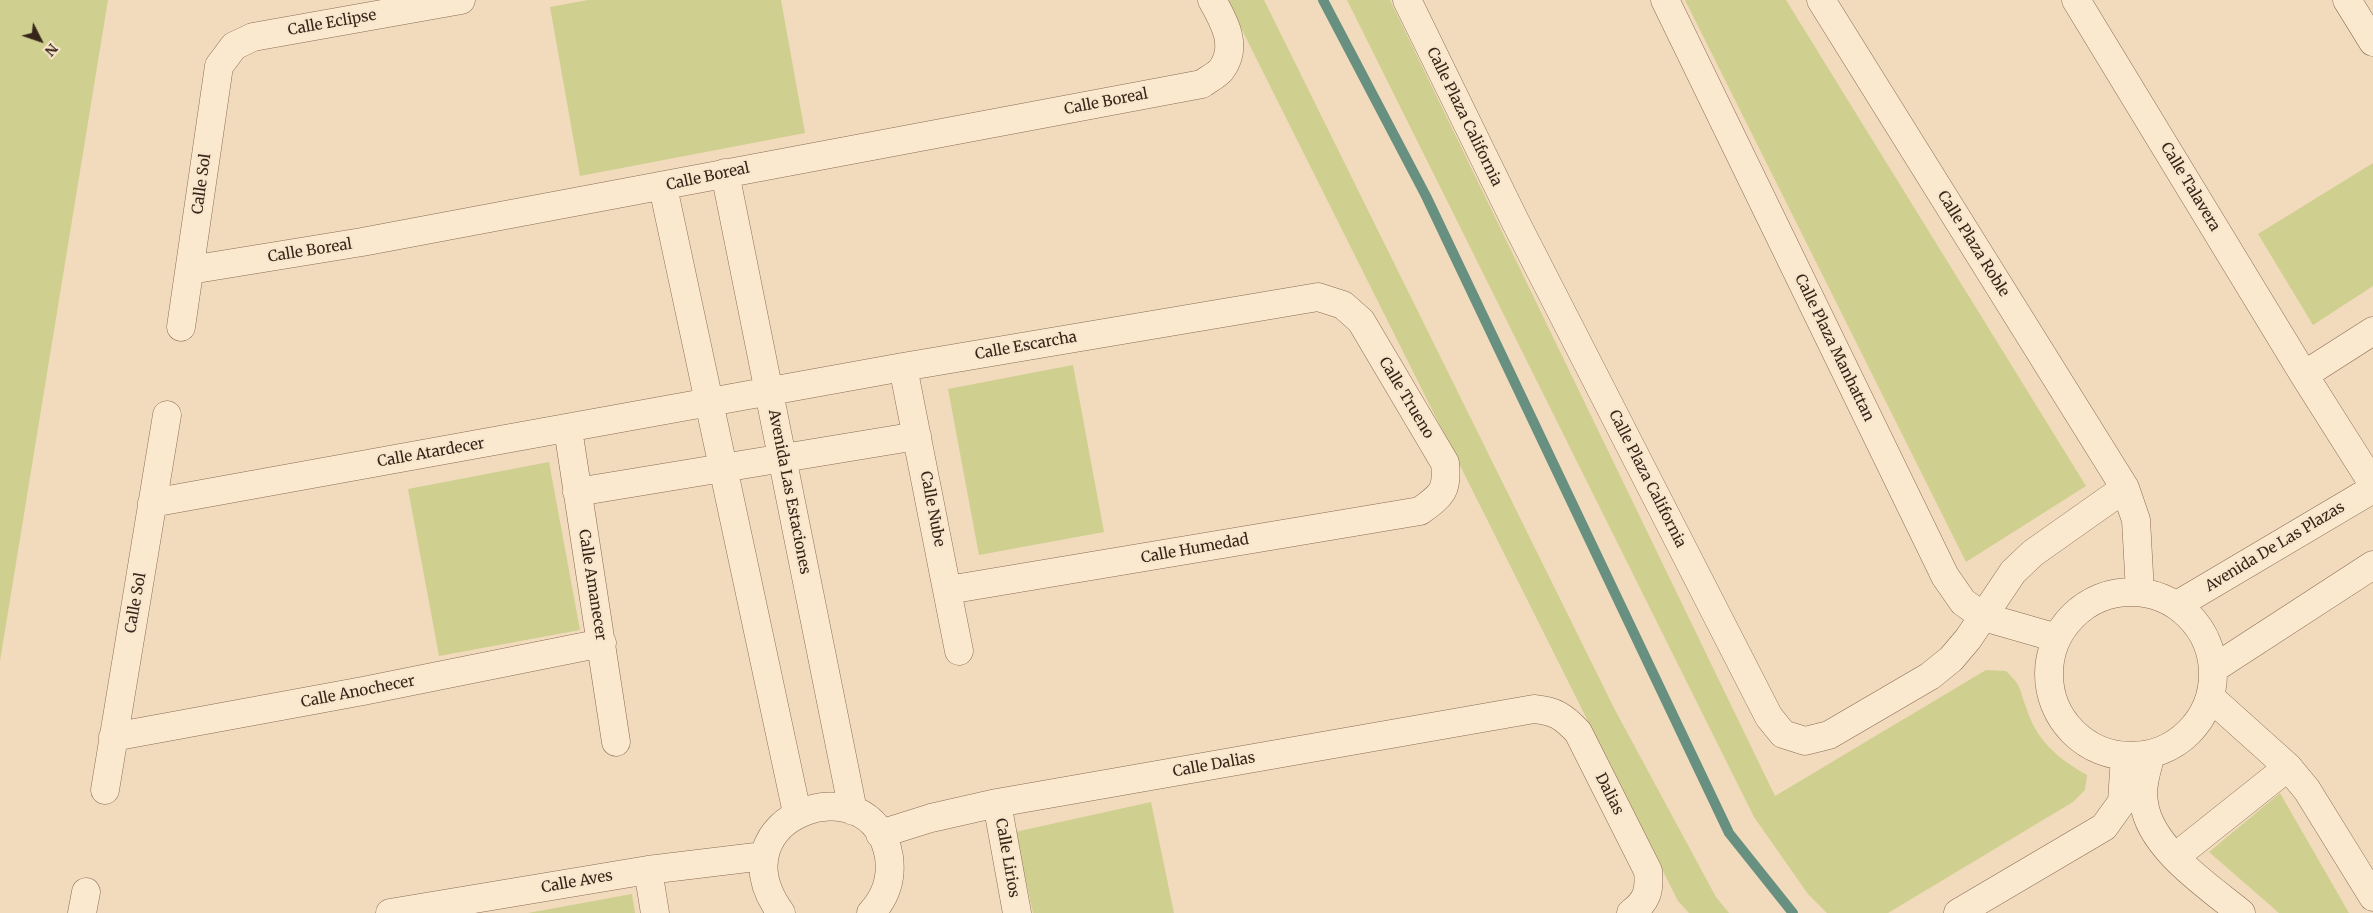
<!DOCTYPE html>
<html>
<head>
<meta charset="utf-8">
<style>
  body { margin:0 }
  #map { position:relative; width:2373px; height:913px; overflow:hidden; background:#f1dbbc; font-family:Merriweather,serif }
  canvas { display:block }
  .north { position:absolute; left:15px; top:15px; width:50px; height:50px; -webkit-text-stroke:4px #f8e6cc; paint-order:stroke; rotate:131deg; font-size:14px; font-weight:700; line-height:20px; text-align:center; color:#38251a }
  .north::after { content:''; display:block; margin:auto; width:18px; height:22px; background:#38251a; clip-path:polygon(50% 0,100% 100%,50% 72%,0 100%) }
</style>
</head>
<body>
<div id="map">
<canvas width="2373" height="913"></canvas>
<div class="north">N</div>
</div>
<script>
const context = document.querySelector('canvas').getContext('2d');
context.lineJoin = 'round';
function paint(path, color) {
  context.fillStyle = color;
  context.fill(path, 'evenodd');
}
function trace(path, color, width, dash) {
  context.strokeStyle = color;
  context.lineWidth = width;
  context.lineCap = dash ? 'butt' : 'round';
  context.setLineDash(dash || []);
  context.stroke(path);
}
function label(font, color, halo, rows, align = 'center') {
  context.font = font + ' Merriweather,serif';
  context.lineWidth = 4.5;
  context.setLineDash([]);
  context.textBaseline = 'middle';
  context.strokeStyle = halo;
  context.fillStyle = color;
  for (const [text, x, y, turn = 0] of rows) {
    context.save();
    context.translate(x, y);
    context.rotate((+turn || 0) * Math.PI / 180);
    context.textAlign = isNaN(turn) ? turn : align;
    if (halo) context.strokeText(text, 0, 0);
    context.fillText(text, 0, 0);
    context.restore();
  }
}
const green = new Path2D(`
  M0,0h108l-108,661z
  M588,0h193l24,133 -225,43 -30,-169z
  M1227,0h37l351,710 101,187 13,16h-40l-11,-12z
  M1347,0h43l385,796 211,-126 20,1c17,17 12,15 20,36 10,33 32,52 61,68l-2,15 -12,12 -185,111h-61l-19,-19 -54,-77z
  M1685,0h101l300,486 -120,76z
  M2373,163v123l-60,39 -55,-91z
  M1073,365l31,167 -125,23 -31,-166z
  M549,462l31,168 -141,26 -31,-167z
  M2280,793l69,120h-70l-70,-61z
  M1151,802l23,111h-141l-18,-81z
  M632,894l3,19h-107z`);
const stream = new Path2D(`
  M1323,0l103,196 303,637 64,80`);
const minor = new Path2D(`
  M1407,0l108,221 254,496 14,17 22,7 24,-6 101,-59 21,-17 17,-20 45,-67 20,-19 92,-65
  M1665,0l280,576 18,26 21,15 73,21
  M1821,0l304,488 11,32 4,72
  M2076,0l228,375 69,109
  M2347,0l26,42
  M725,173l128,638
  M663,187l134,626
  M190,270l172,-28 840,-158c5,-4 15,-9 19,-14 18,-23 3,-49 -9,-70
  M181,327l38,-261 15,-20 19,-9 208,-37
  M903,367l56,284
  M2304,375l69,-44
  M568,429l48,313
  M577,492l340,-56
  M152,503l751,-136 415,-70 25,8 18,16 84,142c3,28 -3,32 -25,48l-472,79
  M2049 674a82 82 0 1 1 164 0a82 82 0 1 1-164 0Z
  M2177,605l196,-116
  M2213,669l160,-104
  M2210,697l78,70 19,23 66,107
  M113,737l250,-46 239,-48
  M2151,754c-4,16 -10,32 -7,49 6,45 64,83 97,110
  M105,790l62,-375
  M997,803l20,110
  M880,834l51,-16 66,-15 537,-94c21,2 29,7 44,23l70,139c2,20 -1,30 -17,42
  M2175,857l113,-90
  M648,870l7,43
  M82,913l4,-21
  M390,913l258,-43 116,-14
  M781,913c-70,-97 92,-153 108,-56 3,22 -3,40 -18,56
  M1958,913l146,-86 18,-25 3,-46`);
const streetNames = [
  ["Calle Eclipse",332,23,-10],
  ["Calle Boreal",1106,102,-11],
  ["Calle Plaza California",1464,117,64],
  ["Calle Boreal",708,177,-12],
  ["Calle Sol",202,184,-82],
  ["Calle Talavera",2190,187,59],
  ["Calle Plaza Roble",1973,244,58],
  ["Calle Boreal",310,251,-9],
  ["Calle Escarcha",1026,346,-10],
  ["Calle Plaza Manhattan",1834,348,64],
  ["Calle Trueno",1406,398,59],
  ["Calle Atardecer",431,453,-10],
  ["Calle Plaza California",1647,479,63],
  ["Avenida Las Estaciones",789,492,79],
  ["Calle Nube",932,509,79],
  ["Avenida De Las Plazas",2275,547,-31],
  ["Calle Humedad",1195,549,-10],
  ["Calle Amanecer",592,585,81],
  ["Calle Sol",136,603,-80],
  ["Calle Anochecer",358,692,-11],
  ["Calle Dalias",1214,765,-10],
  ["Dalias",1609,794,63],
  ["Calle Lirios",1007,858,80],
  ["Calle Aves",577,882,-10]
];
paint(green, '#cfcf8f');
trace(stream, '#679081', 10);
trace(minor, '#8a6b54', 29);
trace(minor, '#fbe9cf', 28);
label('15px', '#38251a', '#f8e6cc', streetNames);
</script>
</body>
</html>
